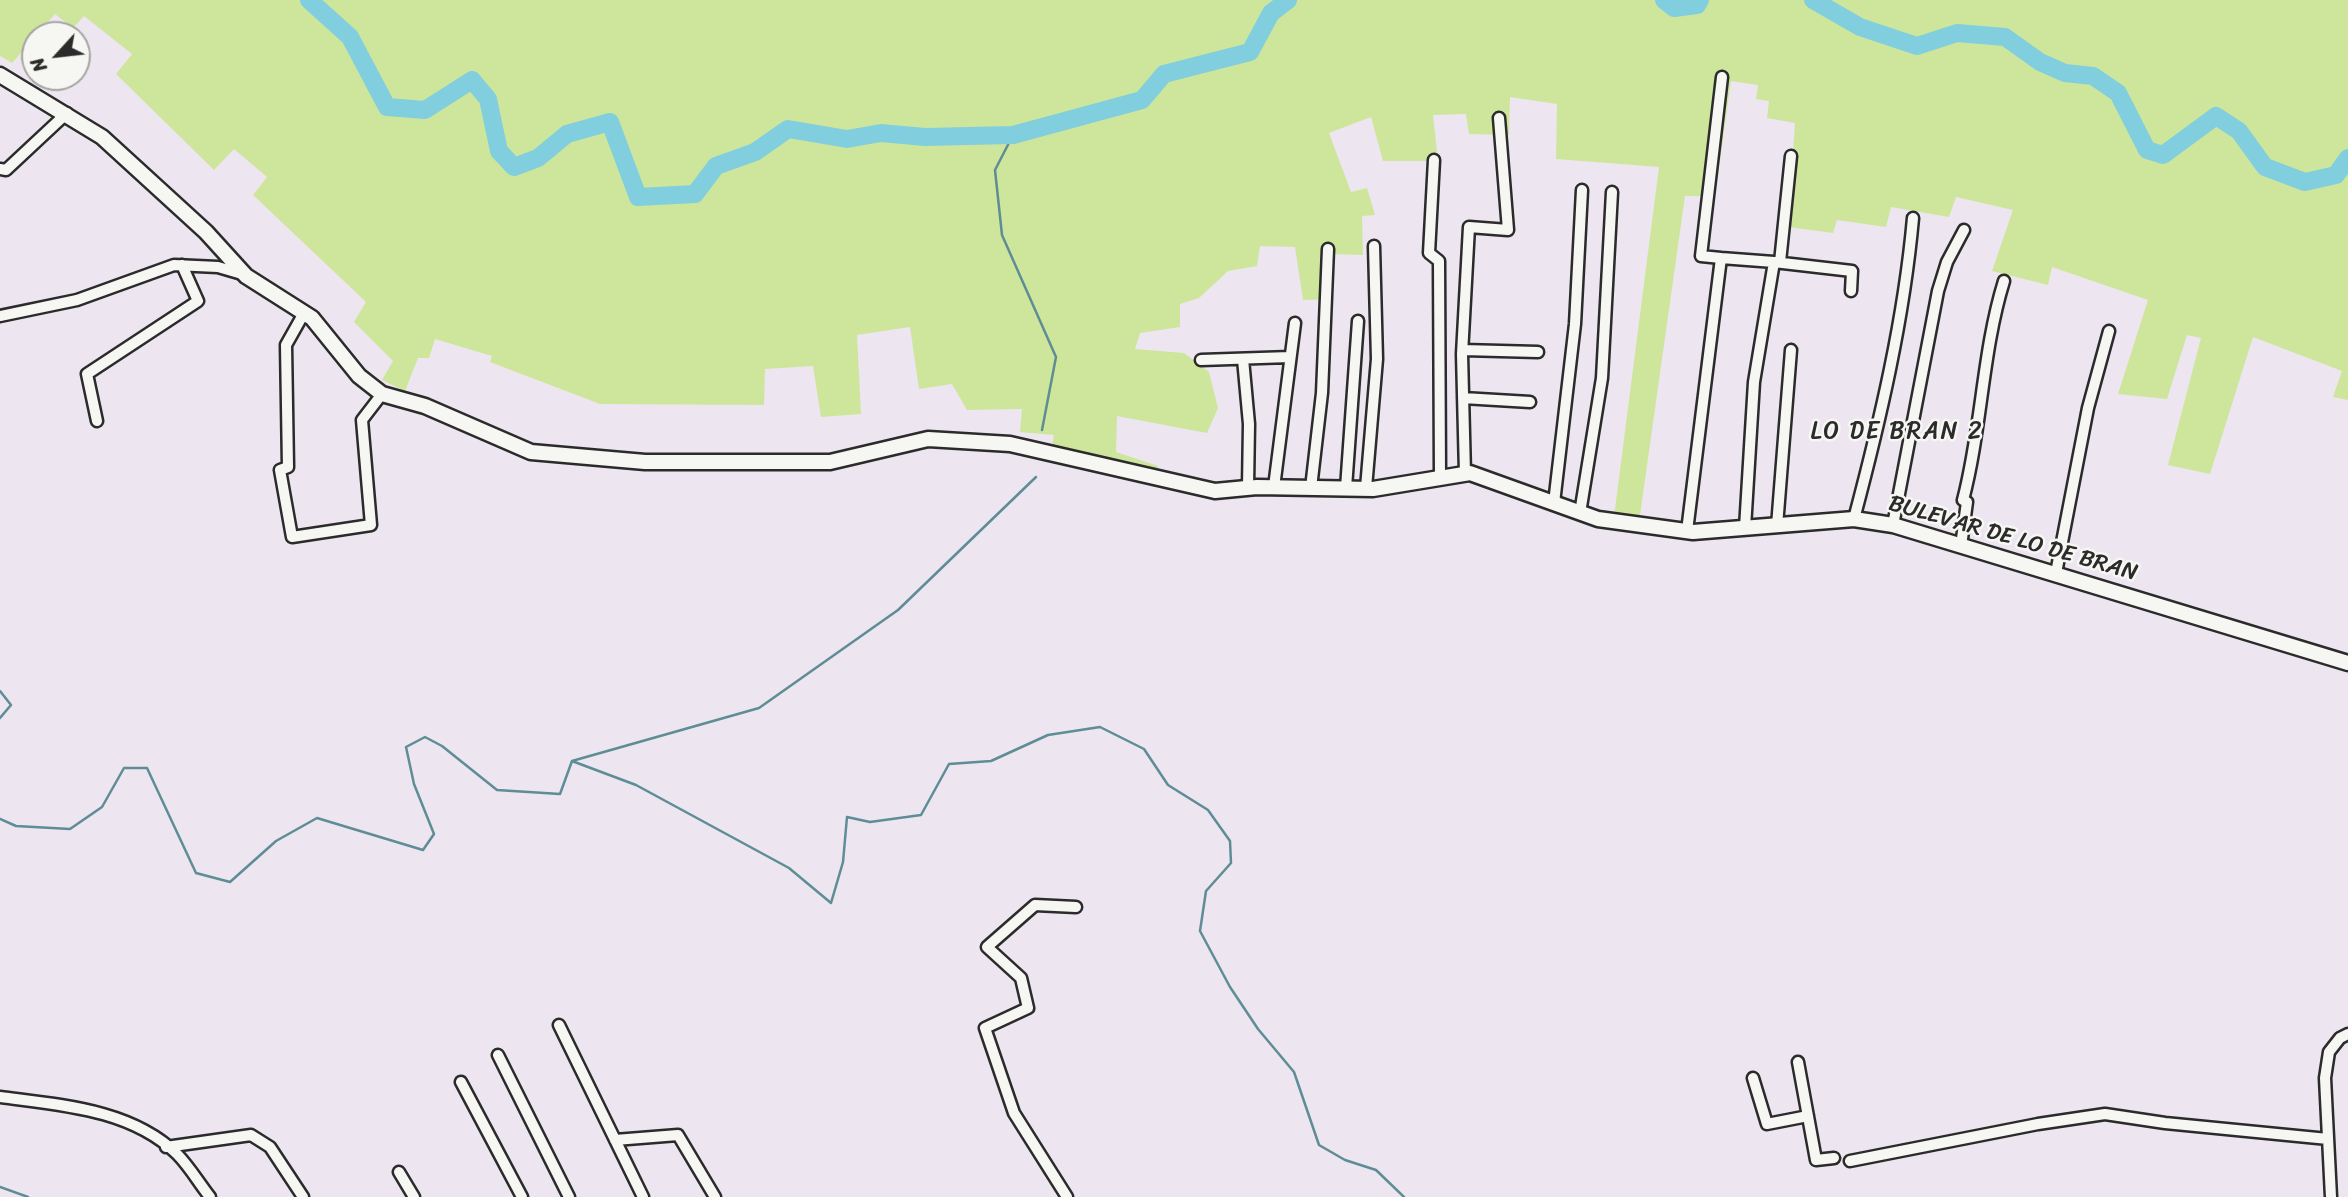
<!DOCTYPE html>
<html>
<head>
<meta charset="utf-8">
<style>
  body { margin:0 }
  #map { position:relative; width:2348px; height:1197px; overflow:hidden; background:#ede5f0; font-family:Sriracha,sans-serif }
  canvas { display:block }
  .north { position:absolute; left:21px; top:21px; width:70px; height:70px; box-sizing:border-box; background:#f6f6f2; border:2px solid #a5a5a2; border-radius:50%; rotate:243deg; font-size:19px; font-weight:700; line-height:28px; text-align:center; color:#2b2b2b }
  .north::after { content:''; display:block; margin:auto; width:24px; height:32px; background:#2b2b2b; clip-path:polygon(50% 0,100% 100%,50% 72%,0 100%) }
</style>
</head>
<body>
<div id="map">
<canvas width="2348" height="1197"></canvas>
<div class="north">N</div>
</div>
<script>
const context = document.querySelector('canvas').getContext('2d');
context.lineJoin = 'round';
function paint(path, color) {
  context.fillStyle = color;
  context.fill(path, 'evenodd');
}
function trace(path, color, width, dash) {
  context.strokeStyle = color;
  context.lineWidth = width;
  context.lineCap = dash ? 'butt' : 'round';
  context.setLineDash(dash || []);
  context.stroke(path);
}
function label(font, color, halo, rows, align = 'center') {
  context.font = font + ' Sriracha,sans-serif';
  context.lineWidth = 5;
  context.setLineDash([]);
  context.textBaseline = 'middle';
  context.strokeStyle = halo;
  context.fillStyle = color;
  for (const [text, x, y, turn = 0] of rows) {
    context.save();
    context.translate(x, y);
    context.rotate((+turn || 0) * Math.PI / 180);
    context.textAlign = isNaN(turn) ? turn : align;
    if (halo) context.strokeText(text, 0, 0);
    context.fillText(text, 0, 0);
    context.restore();
  }
}
const green = new Path2D(`
  M0,0h2348v400l-15,-3 9,-26 -89,-34 -43,137 -42,-9 33,-127 -14,-3 -20,64 -49,-5 30,-94 -96,-33 -4,18 -56,-14 21,-61 -57,-13 -7,20 -58,-10 -5,20 -49,-7 -4,13 -45,-6 7,-104 -28,-5 2,-17 -13,-2 2,-14 -27,-4 -16,115h-30l-46,326 -25,-5 45,-350 -103,-8 1,-55 -47,-7 -1,38 -40,-1 -3,-20 -33,1 5,46h-55l-12,-44 -42,16 22,59 16,-4 8,27 -13,1 1,39 -30,-1 -1,45 -29,1 -8,-53 -35,-1 -3,20 -29,5 -29,27 -19,6v23l-40,6 -5,16 49,4 25,19 9,36 -11,25 -90,-17 -1,36 42,14 -6,15 -102,-23 4,-23 -34,-3 2,-23 -55,1 -15,-26 -33,5 -9,-62 -53,8 4,79 -40,3 -8,-51 -48,3 -1,36 -164,-1 -110,-42 2,-6 -57,-17 -6,19h-11l-13,33 -23,-11 11,-19 -39,-39 12,-20 -113,-107 14,-18 -33,-28 -20,21 -98,-96 16,-20 -48,-38 -11,12 -18,-14 -43,49 -12,-7z`);
const stream = new Path2D(`
  M1013,135l-18,35 7,65 54,122 -14,73
  M0,691l11,14 -11,13
  M572,761l187,-53 139,-98 138,-133
  M0,819l16,7 54,3 32,-22 22,-39h23l49,105 34,9 46,-41 41,-23 106,32 11,-16 -20,-50 -8,-37 19,-10 17,9 55,44 63,4 12,-33 64,24 153,83 42,35 12,-41 4,-45 23,5 51,-7 28,-51 42,-3 57,-26 52,-8 44,22 24,36 40,25 22,31 1,22 -25,28 -6,40 30,56 28,42 36,43 25,73 26,15 31,10 28,27
  M0,1187l28,10`);
const river = new Path2D(`
  M309,0l41,37 37,70 38,3 47,-30 16,19 11,52 15,16 24,-9 29,-24 43,-12 28,75 57,-3 21,-28 39,-14 33,-23 59,10 34,-6 44,4 88,-2 129,-35 22,-26 86,-22 21,-39 17,-13
  M1664,0l10,8 23,-3 3,-5
  M1813,0l47,27 57,19 40,-13 48,4 35,25 25,11 28,3 25,17 29,57 16,5 53,-39 23,15 26,36 40,15 31,-7 12,-17`);
const street = new Path2D(`
  M1434,160l-5,93 10,8 1,217
  M0,169l6,1 61,-57
  M1721,258l-20,-2 21,-179
  M1780,262l11,-106
  M304,313l-18,32 2,122 -8,3 12,67 79,-12 -9,-105 20,-26
  M0,316l77,-16 97,-35 44,2 24,7
  M1463,350l75,2
  M1243,359l6,65 -1,63
  M1201,360l89,-3
  M1463,398l67,4
  M97,421l-10,-47 111,-73 -16,-36
  M1465,474l-3,-120 7,-127 39,3 -9,-112
  M1274,487l21,-164
  M1311,488l11,-95 6,-144
  M1346,488l12,-167
  M1366,488l11,-129 -3,-113
  M1554,503l21,-179 7,-134
  M1580,513l22,-135 10,-186
  M1854,519c26,-98 50,-200 59,-301
  M1893,525l45,-234 9,-29 17,-32
  M1777,526l14,-176
  M1745,528l9,-146 20,-120 78,9 -1,20
  M1687,531l34,-273 53,4
  M1961,546l6,-44 -4,-2c19,-72 19,-148 41,-219
  M2056,573l32,-165 21,-77
  M559,1025l84,172
  M498,1055l71,142
  M1798,1062l18,98 18,-2
  M1753,1078l14,46 41,-8
  M461,1082l61,115
  M0,1097c60,8 131,12 177,57 12,12 22,29 33,43
  M615,1140l63,-5 37,62
  M166,1147l85,-12 19,12 33,50
  M1850,1161l188,-37 67,-10 60,9 163,16
  M399,1172l15,25
  M1067,1197l-53,-84 -29,-85 43,-20 -7,-30 -34,-31 48,-42 41,2
  M2331,1197l-6,-119 4,-26 11,-14 8,-4`);
const secondary = new Path2D(`
  M0,75l102,62 104,95 40,44 66,42 47,58 23,18 43,12 106,46 114,10h185l98,-23 82,5 205,47 42,-4 116,2 97,-16 128,46 95,13 161,-13 39,6 455,138`);
const streetNames = [
  ["BULEVAR DE LO DE BRAN",2013,539,16]
];
const neighbourhoodNames = [
  ["LO DE BRAN 2",1897,432]
];
paint(green, '#cee69b');
trace(stream, '#5e8d96', 2.5);
trace(river, '#80cede', 18);
trace(street, '#2b2b2b', 15);
trace(secondary, '#2b2b2b', 19);
trace(street, '#f6f6f2', 10);
trace(secondary, '#f6f6f2', 14);
label('23px', '#2b2b2b', '#f6f6f2', streetNames);
context.letterSpacing = '2px';
label('24px', '#2b2b2b', '#f6f6f2', neighbourhoodNames);
context.letterSpacing = '0px';
</script>
</body>
</html>
